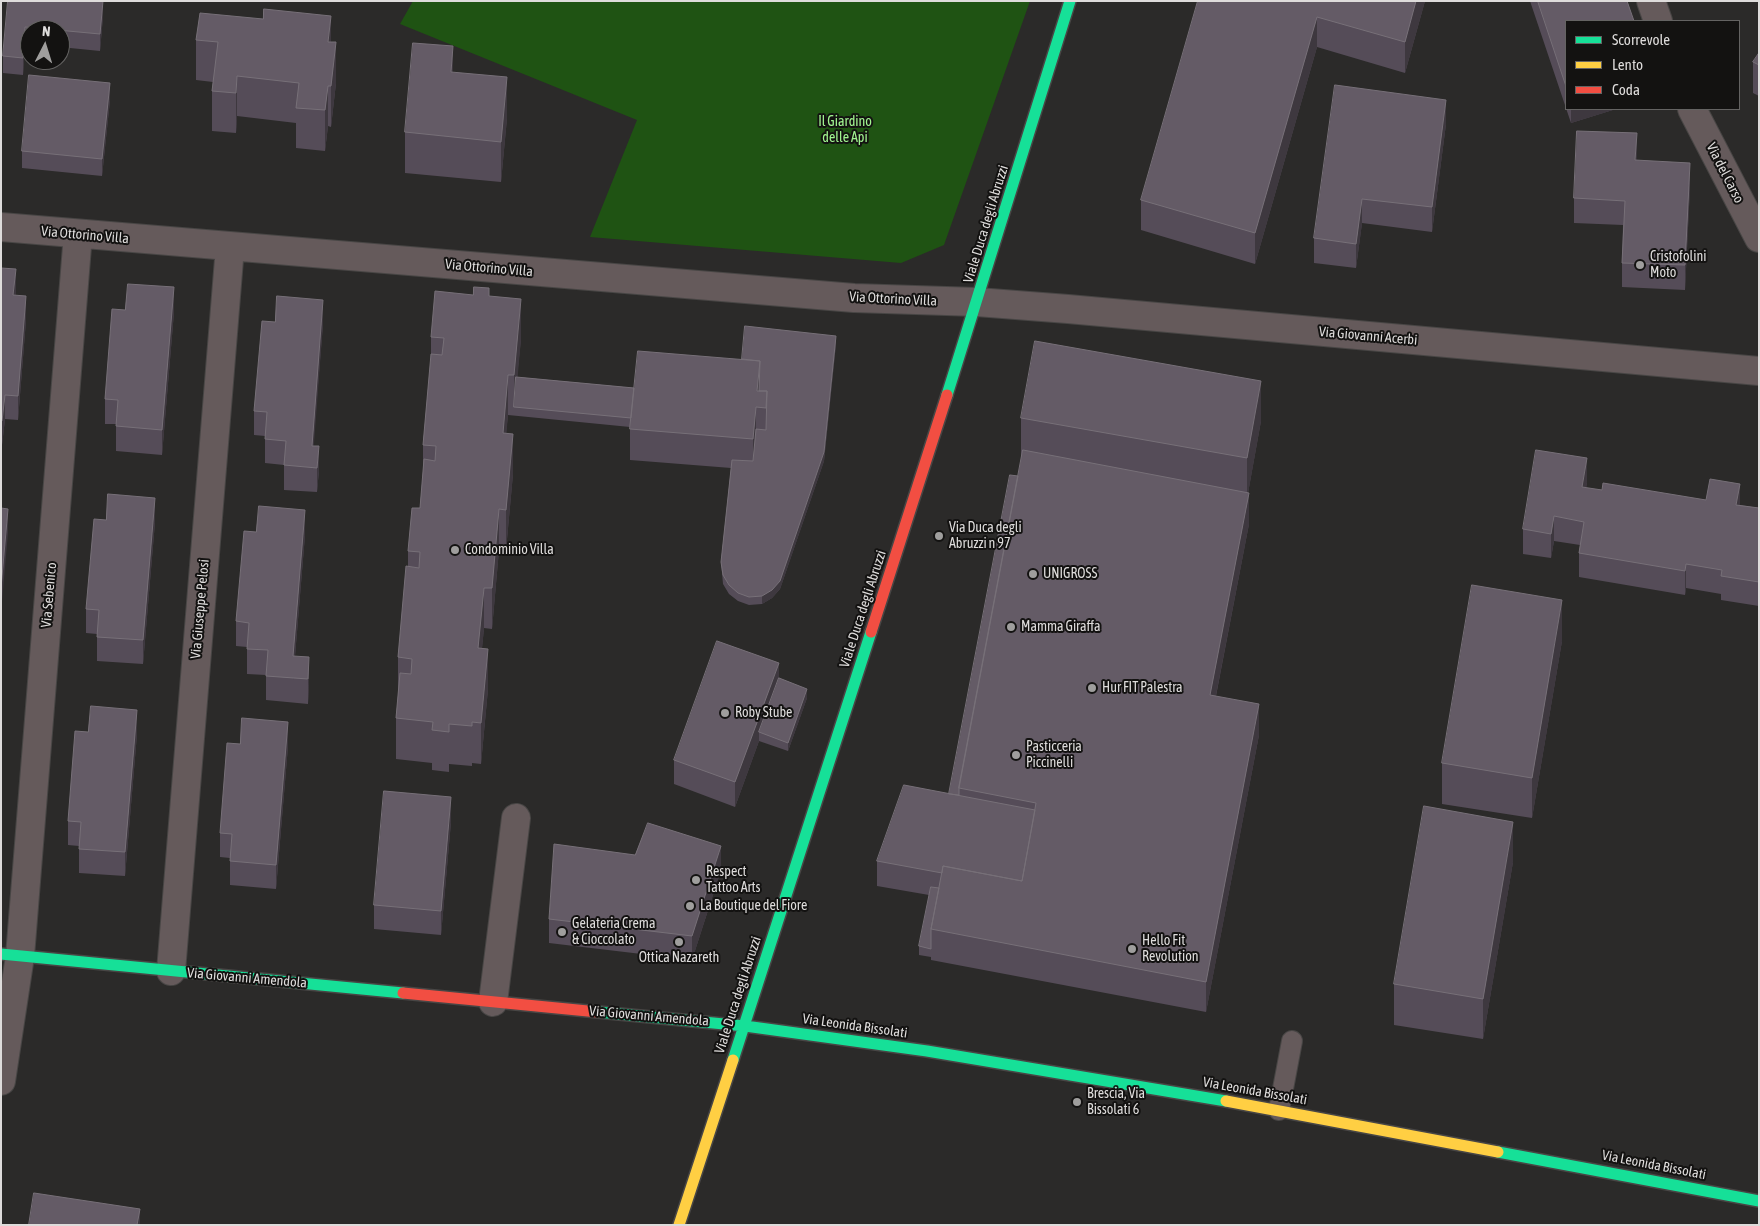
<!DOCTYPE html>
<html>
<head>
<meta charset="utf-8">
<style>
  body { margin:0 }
  #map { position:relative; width:1760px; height:1226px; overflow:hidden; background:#2b2a29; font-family:"Asap Condensed",sans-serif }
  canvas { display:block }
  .frame { position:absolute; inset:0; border:2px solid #dedcdb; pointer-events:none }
  .legend { position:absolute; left:1565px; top:20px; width:175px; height:90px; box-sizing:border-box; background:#131211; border:1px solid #646362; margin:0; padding:6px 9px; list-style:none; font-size:15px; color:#dedcdb }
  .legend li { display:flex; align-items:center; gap:10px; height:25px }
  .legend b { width:25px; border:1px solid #646362 }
  .north { position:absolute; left:20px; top:20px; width:50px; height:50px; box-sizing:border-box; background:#131211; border:1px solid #646362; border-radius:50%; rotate:5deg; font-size:14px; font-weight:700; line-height:20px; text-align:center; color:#dedcdb }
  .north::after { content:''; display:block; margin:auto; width:18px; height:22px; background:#9f9e9d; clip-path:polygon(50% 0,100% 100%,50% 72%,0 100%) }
</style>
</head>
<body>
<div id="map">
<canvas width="1760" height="1226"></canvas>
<div class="frame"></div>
<ul class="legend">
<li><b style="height:6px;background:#16e098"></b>Scorrevole</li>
<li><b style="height:6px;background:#ffcf43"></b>Lento</li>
<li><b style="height:6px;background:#f24e42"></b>Coda</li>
</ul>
<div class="north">N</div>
</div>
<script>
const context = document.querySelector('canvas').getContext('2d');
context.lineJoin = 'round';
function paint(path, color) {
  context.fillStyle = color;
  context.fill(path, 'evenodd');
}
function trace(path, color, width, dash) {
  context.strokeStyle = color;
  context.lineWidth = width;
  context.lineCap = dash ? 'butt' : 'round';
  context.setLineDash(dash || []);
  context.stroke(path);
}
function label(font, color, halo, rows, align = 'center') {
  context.font = font + ' "Asap Condensed",sans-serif';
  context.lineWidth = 4;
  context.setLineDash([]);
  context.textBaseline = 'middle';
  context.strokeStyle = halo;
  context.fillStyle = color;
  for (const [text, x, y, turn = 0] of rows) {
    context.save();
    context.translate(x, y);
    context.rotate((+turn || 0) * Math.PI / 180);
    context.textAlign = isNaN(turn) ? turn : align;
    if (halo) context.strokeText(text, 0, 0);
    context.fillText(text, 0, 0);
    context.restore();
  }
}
const green = new Path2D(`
  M413,1h617l-86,244 -43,18 -311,-26 47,-117 -237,-96z`);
const lane = new Path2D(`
  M1279,1110l13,-69`);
const street = new Path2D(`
  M1651,1l7,20
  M1692,109l67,129
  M1,227l853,71 123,4 91,7 691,62
  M171,971l59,-724
  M493,1002l23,-184
  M1,1081l19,-125 58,-722`);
const fast = new Path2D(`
  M947,395l123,-394
  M1,954l402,39
  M598,1012l147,14 182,25 299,50
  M733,1060l138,-428
  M1498,1152l261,49`);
const slow = new Path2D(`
  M1226,1101l272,51
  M679,1225l54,-165`);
const jam = new Path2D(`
  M871,632l76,-237
  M403,993l195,19`);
const wall = new Path2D(`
  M8,1l95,15 -3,35 -40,-4v-17h-30v14h-5l-2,31 -20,-2v-17z
  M1198,1h227l-20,72 -88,-26 -62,217 -114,-34v-30z
  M1530,1h97l-61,20v88h50l-45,14z
  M196,40l135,2 5,41 -5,44 -3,-1 -3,25 -29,-3v-25l-59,-7 -1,17 -24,-2v-40l1,-9 -17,-2z
  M1759,53v43l-6,-3v-31z
  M110,100l-8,76 -80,-8v-17z
  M507,118l-6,64 -96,-9v-41z
  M1758,120h1v31h-1z
  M1446,124l-14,108 -70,-9 -6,45 -42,-5v-25z
  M1637,160l53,27 -5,103 -63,-3v-24l1,-38 -49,-2v-25z
  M1,268l14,27 11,25 -8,100 -13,-1 -3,26h-1z
  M489,296l32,43 -4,38 117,11 108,-29 94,-15 -12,117 -44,128 -8,9 -10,6 -13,1 -11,-4 -9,-7 -6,-10 -2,-22 10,-94 -101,-8v-33l-122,-12 -2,18 7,41 -7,76h-7l-7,79 -8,-1 -2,20 6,41 -7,75 -9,-1v3l-23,-2v8l-17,-2v-7l-36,-4v-41l2,-22v-39l10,-90v-16l12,-43 3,-36v-27l8,-87v-21z
  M125,310l49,2 -12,143 -46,-4v-27h-11v-25z
  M275,322l48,2 -10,122 6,24 -2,22 -33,-2v-25l-19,-2v-27l-11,-1v-24z
  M1021,418l240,3 -13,72 1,31 -33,172 43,39 -53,277 -275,-52v-3l-12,-2v-9l10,-51 -52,-9v-25l72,-67 69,-318 3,-17z
  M1587,482l-1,6 16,2 138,15 19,3v98l-38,-6v-6l-35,-6 -1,7 -106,-18v-24l1,-8 -26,-4 -3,17 -28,-4v-25z
  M155,522l-12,142 -46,-3v-27l-11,-1v-24z
  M305,535l-10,121 14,26 -1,22 -42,-4v-25l-19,-1v-27l-11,-1v-25z
  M1562,641l-30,177 -90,-14v-41z
  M779,678l28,20 -19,53 -29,-10 -24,66 -61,-23v-24z
  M88,732l49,2 -12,142 -46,-3v-27l-11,-1v-24z
  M240,744l48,2 -12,143 -46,-4v-27l-10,-1v-24z
  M451,822l-10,113 -67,-6v-24z
  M1513,862l-30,177 -89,-14v-41z
  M721,870l-29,90 -143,-17v-24z`);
const shadedWall = new Path2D(`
  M103,1v15l-3,35v-17z
  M1416,1h9l-20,72v-31z
  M331,16v40l-3,-14z
  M1317,17v30l-62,217v-31z
  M25,27v17l-2,31v-17z
  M336,42v41l-5,44v-41z
  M453,46v41l-2,-15z
  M237,76v40l-1,17v-40z
  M507,77v41l-6,64v-40z
  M110,83v17l-8,76v-17z
  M328,86v40l-3,25v-41z
  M1446,100v24l-14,108v-25z
  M1571,109h45l-45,14z
  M1637,133v24l-2,27v-24z
  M1690,163v24l-5,103v-25z
  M1362,199v24l-6,45v-24z
  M16,269v24l-3,26v-24z
  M174,287v25l-12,143v-25z
  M26,296v24l-8,100v-24z
  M521,299v40l-6,68h-1v-32z
  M323,300v24l-11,146v-24z
  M836,336v8l-12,117 -44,128 -8,9 -10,6v-8z
  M760,361v30h-3z
  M508,375v40l-5,59v-41z
  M1261,381v40l-14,78v-41z
  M5,395v24l-3,26v-24z
  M756,407v31l-3,32v-31z
  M513,434v40l-7,76v-40z
  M319,446v24l-2,22v-24z
  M1587,458v24l-5,29v-24z
  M1740,484v24l-4,-3z
  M1249,493v31l-39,202v-31z
  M155,498v24l-12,142v-24z
  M8,509v24l-7,80v-25z
  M499,509v41l-7,79v-41z
  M305,510v25l-12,145v-24z
  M1554,516v25l-3,17v-24z
  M1686,564v24l-1,7v-24z
  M484,588v40l-6,60v-40z
  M1562,600v41l-30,177v-40z
  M488,649v40l-7,75v-41z
  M309,657v25l-1,22v-25z
  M779,663v24l-20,45v9l-24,66v-25z
  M807,689v9l-19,53v-8z
  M1259,704v31l-53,277v-30z
  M137,710v24l-12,142v-24z
  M288,722v24l-12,143v-24z
  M451,797v25l-10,113v-24z
  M1513,822v40l-30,177v-40z
  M721,846v24l-29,90v-24z
  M140,1209v16h-3z`);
const building = new Path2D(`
  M8,1h95l-3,33 -75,-7 -2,31 -20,-2z
  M1198,1h218l-11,41 -88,-25 -62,216 -114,-33z
  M1538,1h89l7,20h-68v65z
  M264,9l67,7 -3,26h8l-5,44h-3l-3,24 -29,-2 3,-25 -62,-7 -1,17 -24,-2 6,-49 -22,-2 4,-27 63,6z
  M413,43l40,3 -2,26 56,5 -6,65 -96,-10z
  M1759,53v12l-6,-3z
  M29,75l81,8 -8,76 -80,-8z
  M1335,85l111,15 -14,107 -70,-8 -6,45 -42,-6z
  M1577,131l60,2 -2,27 55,3 -5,102 -63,-2 3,-62 -51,-3z
  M1,268l15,1 -3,26 13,1 -8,100 -13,-1 -3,26 -1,-1z
  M128,284l46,3 -12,143 -46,-4 2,-26 -13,-1 7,-90 13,1z
  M474,287l15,1v8l32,3 -7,76h-6l-5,58 10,1 -7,76 -7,-1 -7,79h-8l-6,60 10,1 -7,74 -9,-1v4l-23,-2v8l-17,-2 1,-8 -37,-4 4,-45 11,1 1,-15 -14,-2 8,-91 13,2 1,-16 -12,-1 4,-43h8l4,-49 11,2 1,-15 -13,-1 8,-91 11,1 2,-17 -13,-1 4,-46 38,4z
  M277,296l46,4 -11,146h7l-2,22 -33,-3 2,-24 -21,-2 2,-27 -13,-1 8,-90 13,1z
  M745,326l91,10 -12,116 -44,129 -8,9 -10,6 -13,1 -11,-4 -9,-8 -6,-10 -2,-13 11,-102 21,1 3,-32 10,1 1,-39h-8l1,-30 -18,-2z
  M1035,341l226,40 -14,77 -226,-40z
  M638,351l122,10 -3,30h10l-1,17 -10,-1 -3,32 -123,-10z
  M516,377l118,11 -3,30 -117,-11z
  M1023,450l226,43 -39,202 49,9 -53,278 -275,-53 12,-63 79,15 14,-78 -77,-15z
  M1536,450l51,8 -5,29 20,3 1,-7 103,17 4,-21 30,5 -4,21 23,3v74l-38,-6 1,-6 -36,-6 -1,7 -106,-18 5,-31 -30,-6 -3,18 -28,-5z
  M1010,475l8,1 -59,312v7l-10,-1z
  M108,494l47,4 -12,142 -46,-3 2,-27 -13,-1 8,-90 12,1z
  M259,506l46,4 -12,146 16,1 -1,22 -42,-3 2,-26 -21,-1 2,-26 -13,-2 8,-90 12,1z
  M1,508l7,1 -7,79z
  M1472,585l90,15 -30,178 -90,-15z
  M717,641l62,22 -44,119 -61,-22z
  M779,678l28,11 -19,54 -29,-11z
  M91,706l46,4 -12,142 -46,-3 2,-27 -13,-1 7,-90 13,1z
  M242,718l46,4 -12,143 -46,-4 2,-27 -12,-1 7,-90 13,1z
  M904,785l131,25 -13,71 -79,-15 -1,7 -65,-12z
  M384,791l67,6 -10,114 -67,-6z
  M1424,806l89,16 -30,177 -89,-15z
  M648,823l73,23 -29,90 -143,-17 5,-75 81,11z
  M931,887l8,1 -8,41v20l-12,-3z
  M34,1193l106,16 -3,16h-108z`);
const markers = [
  [1640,265,5,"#9f9e9d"],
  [939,536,5,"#9f9e9d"],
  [455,550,5,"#9f9e9d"],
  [1033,574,5,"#9f9e9d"],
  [1011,627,5,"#9f9e9d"],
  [1092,688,5,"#9f9e9d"],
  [725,713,5,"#9f9e9d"],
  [1016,755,5,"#9f9e9d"],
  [696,880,5,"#9f9e9d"],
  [690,906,5,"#9f9e9d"],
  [562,932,5,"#9f9e9d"],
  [679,942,5,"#9f9e9d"],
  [1132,949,5,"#9f9e9d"],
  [1077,1102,5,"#9f9e9d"]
];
const parkNames = [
  ["Il Giardino",845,122],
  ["delle Api",845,138]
];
const streetNames = [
  ["Via del Carso",1725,173,63],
  ["Viale Duca degli Abruzzi",986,224,-73],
  ["Via Ottorino Villa",85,235,5],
  ["Via Ottorino Villa",489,268,5],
  ["Via Ottorino Villa",893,299,3],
  ["Via Giovanni Acerbi",1368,336,5],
  ["Via Sebenico",49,595,-85],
  ["Via Giuseppe Pelosi",200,609,-85],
  ["Viale Duca degli Abruzzi",863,609,-72],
  ["Via Giovanni Amendola",247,978,5],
  ["Viale Duca degli Abruzzi",738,995,-72],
  ["Via Giovanni Amendola",649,1016,5],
  ["Via Leonida Bissolati",855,1026,8],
  ["Via Leonida Bissolati",1255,1091,10],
  ["Via Leonida Bissolati",1654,1165,11]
];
const poiNames = [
  ["Cristofolini",1650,257],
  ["Moto",1650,273],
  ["Via Duca degli",949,528],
  ["Abruzzi n 97",949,544],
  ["Condominio Villa",465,550],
  ["UNIGROSS",1043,574],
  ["Mamma Giraffa",1021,627],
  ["Hur FIT Palestra",1102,688],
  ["Roby Stube",735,713],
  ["Pasticceria",1026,747],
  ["Piccinelli",1026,763],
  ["Respect",706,872],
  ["Tattoo Arts",706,888],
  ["La Boutique del Fiore",700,906],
  ["Gelateria Crema",572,924],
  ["& Cioccolato",572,940],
  ["Hello Fit",1142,941],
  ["Revolution",1142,957],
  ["Ottica Nazareth",679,958,"center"],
  ["Brescia, Via",1087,1094],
  ["Bissolati 6",1087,1110]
];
paint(green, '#1f5313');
trace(lane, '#484645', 22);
trace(street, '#484645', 30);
trace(fast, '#484645', 14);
trace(slow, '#484645', 14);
trace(jam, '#484645', 14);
trace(lane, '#655a5b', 20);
trace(street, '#655a5b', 28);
trace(fast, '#16e098', 11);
trace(slow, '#ffcf43', 11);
trace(jam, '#f24e42', 11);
paint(wall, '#554c58');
paint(shadedWall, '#3e383f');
paint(building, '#645b66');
trace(building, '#777078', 1);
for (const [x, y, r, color] of markers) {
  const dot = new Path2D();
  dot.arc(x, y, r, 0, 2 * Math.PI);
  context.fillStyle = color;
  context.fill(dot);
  trace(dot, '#131211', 2);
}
label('14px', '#a1f590', '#131211', parkNames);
label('14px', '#dedcdb', '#131211', streetNames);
label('14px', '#dedcdb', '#131211', poiNames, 'left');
</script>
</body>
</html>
